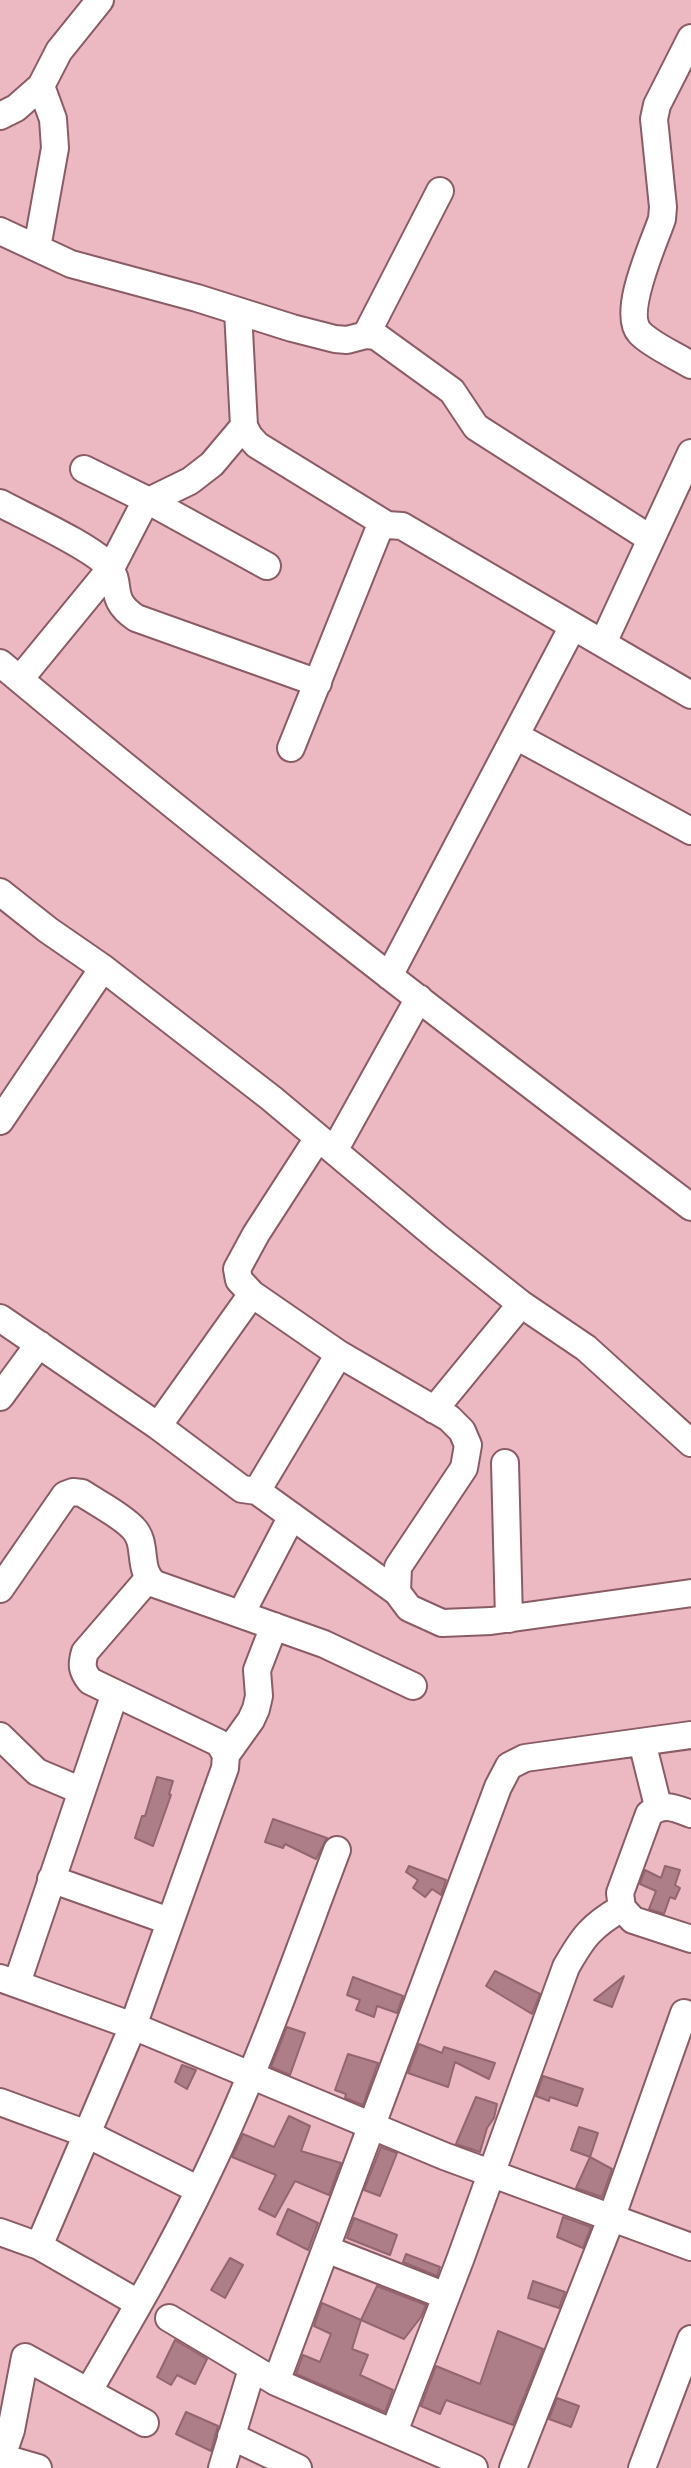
<!DOCTYPE html>
<html>
<head>
<meta charset="utf-8">
<style>
  body { margin:0 }
  canvas { display:block; background:#ecb9c3 }
</style>
</head>
<body>
<canvas width="691" height="2468"></canvas>
<script>
const context = document.querySelector('canvas').getContext('2d');
context.lineJoin = 'round';
function paint(path, color) {
  context.fillStyle = color;
  context.fill(path, 'evenodd');
}
function trace(path, color, width, dash) {
  context.strokeStyle = color;
  context.lineWidth = width;
  context.lineCap = dash ? 'butt' : 'round';
  context.setLineDash(dash || []);
  context.stroke(path);
}
const building = new Path2D(`
  M157,1777l16,4 -4,13 2,1 -18,51 -18,-8 7,-22h3z
  M273,1819l54,19 -11,21 -31,-15 -2,4 -18,-6z
  M409,1866l37,14 -5,15 -9,-6 -7,8 -12,-9 5,-8 -12,-8z
  M665,1866l15,4 -5,15 5,3 -5,11 -5,-2 -6,17 -15,-5 7,-18 -16,-7 5,-14 16,8z
  M495,1971l45,23 -8,20 -46,-28z
  M624,1976l-12,31 -18,-7z
  M353,1977l50,19 -6,17 -20,-7 -3,11 -18,-7 4,-10 -13,-5z
  M287,2027l18,6 -15,42 -19,-8z
  M419,2044l23,9 2,-6 51,16 -6,16 -34,-17 -7,25 -40,-14z
  M348,2054l30,9 -15,42 -18,-7 1,-4 -11,-4z
  M182,2065l14,5 -9,19 -12,-7z
  M543,2076l40,13 -6,17 -27,-9 -1,4 -13,-5z
  M476,2097l21,7 -3,14 -7,10 -7,24 -24,-8z
  M289,2116l21,10 -9,25 40,12 -12,32 -34,-14 -20,36 -16,-8 17,-34 -44,-18 11,-23 31,13z
  M579,2127l19,6 -8,24 -19,-7z
  M381,2147l16,6 -17,43 -16,-6z
  M590,2157l22,12 -10,28 -26,-9z
  M288,2209l30,14 -10,27 -31,-16z
  M563,2217l28,10 -8,21 -26,-11z
  M354,2218l43,17 -7,20 -43,-17z
  M406,2254l34,13 -3,9 -34,-14z
  M230,2258l13,7 -18,33 -14,-8z
  M533,2281l32,11 -6,16 -31,-10z
  M377,2286l49,19 -5,12 -17,22 -43,-19z
  M322,2303l39,17 -9,29 16,6 -8,20 33,15 -8,22 -89,-38 7,-19 17,7 11,-28 -17,-8z
  M498,2331l45,18 -30,76 -67,-25 -6,14 -19,-8 15,-40 44,18z
  M175,2340l32,19 -12,25 -18,-9 -6,10 -14,-8z
  M557,2398l22,8 -8,21 -22,-8z
  M186,2412l32,14 -7,25 -35,-17z`);
const minor = new Path2D(`
  M691,38l-34,67 -3,14 9,88 -1,12c-8,24 -41,94 -22,114 13,13 35,22 51,32
  M0,116l16,-8 25,-22 18,-35 41,-51
  M0,231l71,33 126,34 95,30 43,11 12,1 19,-5 10,1 76,55 24,36 175,112
  M37,248l18,-100 -2,-29 -12,-33
  M238,311l6,115 5,10 8,9 130,80
  M366,335l74,-144
  M84,469l65,32 118,65
  M0,503c24,13 95,45 109,64 14,19 -2,31 27,51l182,65
  M603,643l88,-190
  M0,663c225,188 457,367 691,544
  M20,679l91,-111 30,-58 8,-9 41,-20 22,-17 32,-38
  M516,736l175,95
  M291,748l88,-219 8,-4 15,1 289,169
  M0,892l48,38 55,38 168,130 167,140 83,66 65,44 105,95
  M389,976l184,-350
  M0,1121l103,-153
  M318,1138l-62,96 -19,35 2,11 13,14 87,60 110,64 13,13 6,14 -4,23 -66,99 -1,25 12,16 33,15 49,-2 200,-28
  M334,1151l85,-153
  M0,1318l158,108 84,63 15,2 82,-137
  M0,1397l39,-53
  M434,1410l87,-106
  M158,1426l94,-132
  M505,1463l4,156
  M257,1491l140,101
  M0,1589l65,-94 8,-3 9,1c15,10 39,22 51,35 16,16 3,42 22,56l169,60 89,42
  M241,1614l51,-98
  M0,1736l37,36 45,19
  M642,1742l16,64
  M226,1755l25,-35 5,-11 3,-13 -2,-26 17,-44
  M691,1814c-16,-6 -28,-12 -42,0l-29,79 2,15 11,12 58,19
  M51,1879l118,42
  M0,1978l133,48 311,130 247,91
  M17,1983l98,-290
  M0,2102l87,32 112,56
  M0,2232l39,14 99,57
  M39,2246l94,-220 92,-258 1,-13 -7,-12 -129,-62c-8,-10 -9,-16 -5,-29l63,-73
  M326,2249l120,47
  M169,2318l107,64 198,86
  M276,2382l222,-595 11,-21 16,-8 166,-23
  M88,2392c42,-72 84,-144 120,-220 50,-104 88,-214 129,-322
  M394,2432l66,-172 106,-293c17,-30 25,-41 56,-59
  M231,2436l67,32
  M0,2457l38,11
  M0,2462l11,-32 14,-73 120,66
  M222,2468l30,-99
  M513,2468l98,-249 73,-206
  M642,2468l49,-129`);
paint(building, '#ad7e88');
trace(building, '#92656f', 2);
trace(minor, '#895c66', 30);
trace(minor, '#fff', 26);
</script>
</body>
</html>
